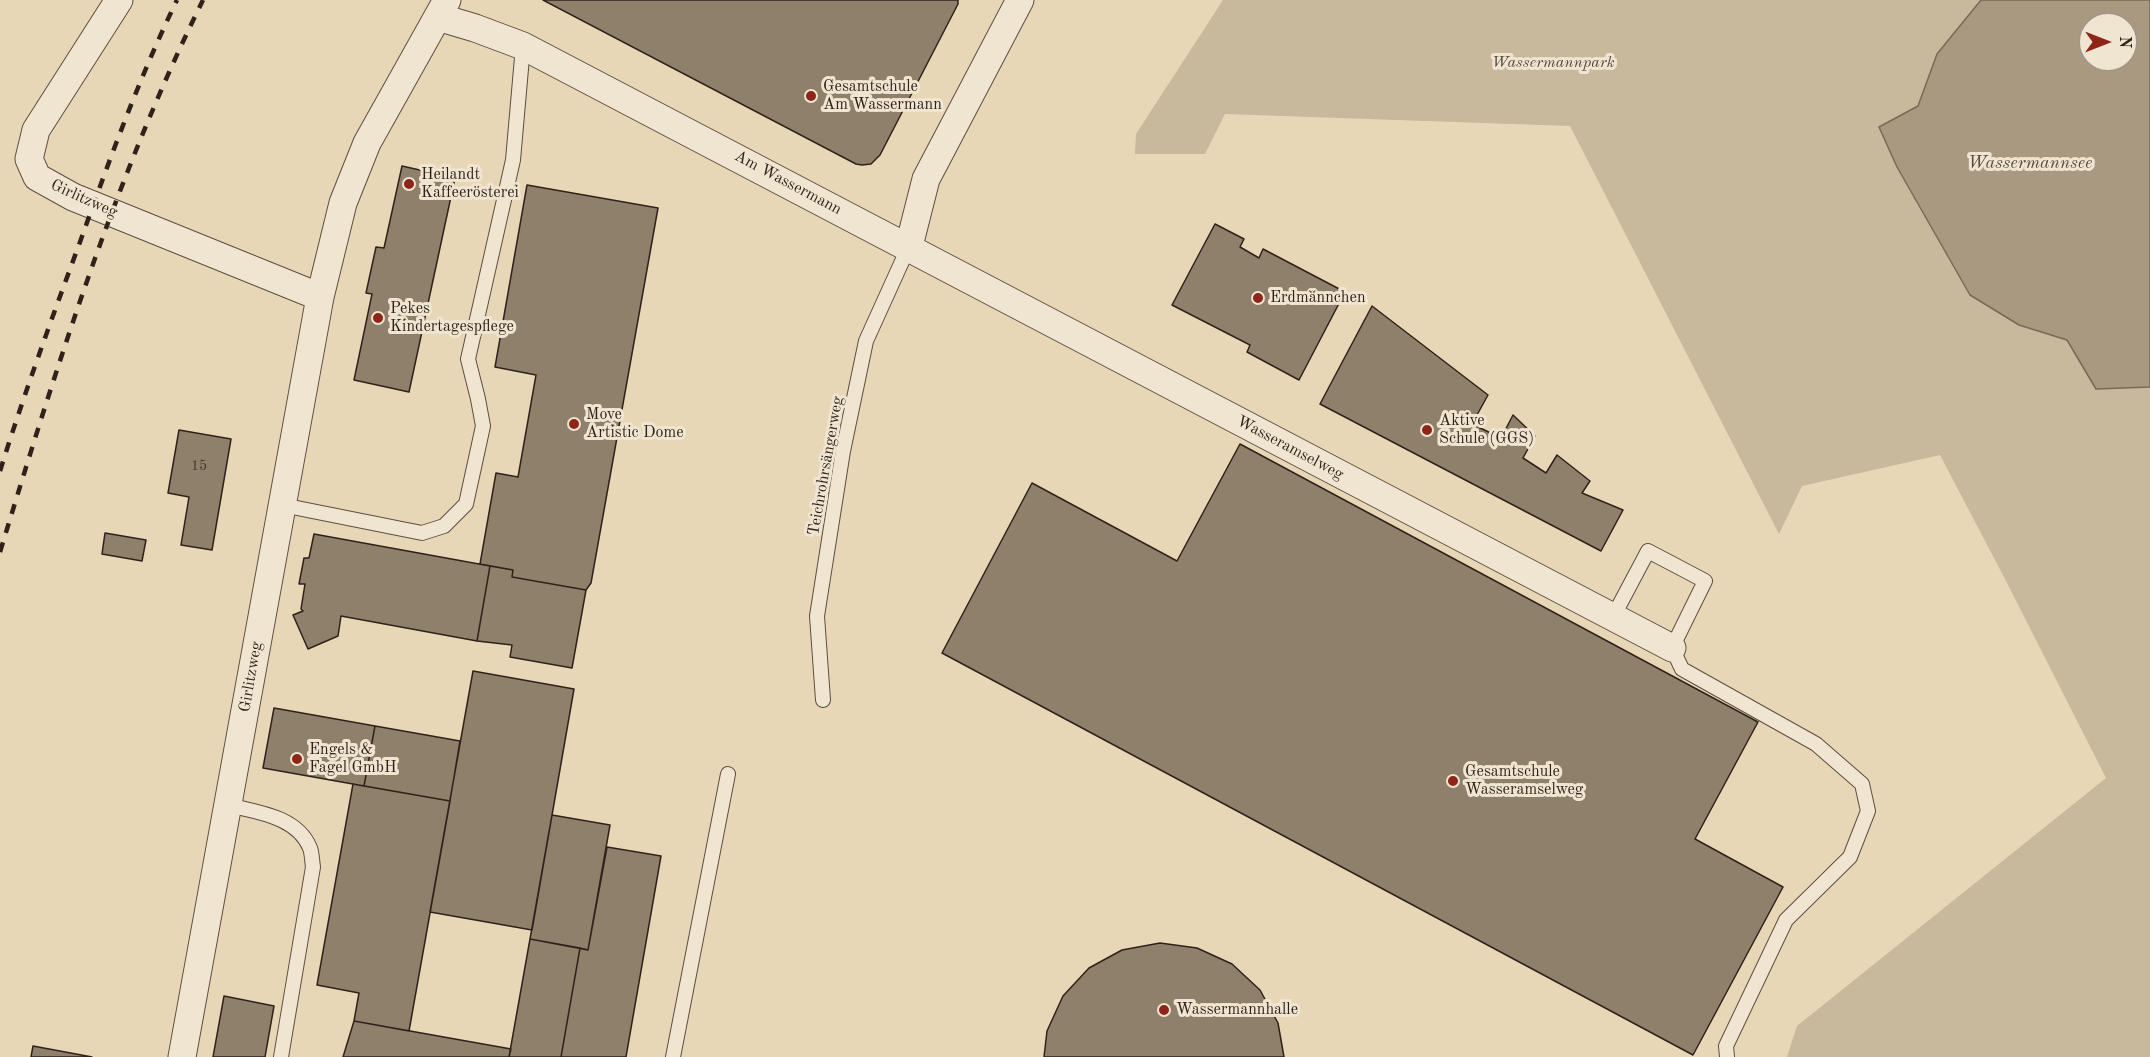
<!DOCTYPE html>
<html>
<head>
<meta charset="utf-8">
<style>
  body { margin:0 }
  #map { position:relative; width:2150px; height:1057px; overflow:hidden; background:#e7d7b6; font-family:"Old Standard TT",serif }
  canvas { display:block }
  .north { position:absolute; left:2078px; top:12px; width:60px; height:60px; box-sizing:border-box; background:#efe5d0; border:2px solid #a39788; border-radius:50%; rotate:90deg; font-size:16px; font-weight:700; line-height:24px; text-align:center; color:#30211b }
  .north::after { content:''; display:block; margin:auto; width:21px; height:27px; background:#8f2418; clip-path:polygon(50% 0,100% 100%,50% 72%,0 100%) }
</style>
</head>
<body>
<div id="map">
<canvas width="2150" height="1057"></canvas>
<div class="north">N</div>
</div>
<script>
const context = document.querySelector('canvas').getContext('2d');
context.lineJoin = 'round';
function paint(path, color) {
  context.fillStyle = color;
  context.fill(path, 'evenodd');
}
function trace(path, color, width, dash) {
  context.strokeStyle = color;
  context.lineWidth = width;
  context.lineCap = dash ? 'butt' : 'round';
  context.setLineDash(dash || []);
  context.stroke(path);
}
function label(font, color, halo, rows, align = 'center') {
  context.font = font + ' "Old Standard TT",serif';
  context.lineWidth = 6;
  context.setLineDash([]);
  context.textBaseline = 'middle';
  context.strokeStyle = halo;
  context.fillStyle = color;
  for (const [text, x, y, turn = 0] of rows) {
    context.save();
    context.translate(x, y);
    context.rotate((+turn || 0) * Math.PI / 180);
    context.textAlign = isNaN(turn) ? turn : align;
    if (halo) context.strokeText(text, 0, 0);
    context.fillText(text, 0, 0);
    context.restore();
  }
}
const green = new Path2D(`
  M1223,0h758l-44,54 -40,113 73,128 49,30 48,15 29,49 54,-2v670h-363l10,-31 309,-248 -101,-199 -65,-124 -138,31 -23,48 -209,-408 -345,-12 -20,40h-70l1,-20z`);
const water = new Path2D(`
  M1981,0h169v387l-54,2 -29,-49 -48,-15 -49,-30 -73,-128 -18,-40 39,-21 19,-52zM2090,24h36v36h-36z`);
const building = new Path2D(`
  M543,0h415v4l-78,151 -9,9 -9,1 -6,-1z
  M402,166l53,12 -46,214 -55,-12 18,-86 -6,-1 10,-46 8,1z
  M527,185l131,23 -67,375 -5,7 -74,-13 1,-7 -33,-6 16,-91 22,4 18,-102 -41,-8z
  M1215,224l29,15 -4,8 19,11 4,-9 82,43 -46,88 -52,-28 3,-7 -78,-40z
  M1372,306l116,89 -16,29 29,14 12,-23 22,21 -12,22 23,15 11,-18 33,26 -8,12 41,17 -22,41 -281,-147z
  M179,430l52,9 -19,111 -31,-5 8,-48 -21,-4z
  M1240,444l518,278 -63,117 88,48 -90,168 -751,-402 90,-170 145,78z
  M105,533l41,7 -4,21 -40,-7z
  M314,534l176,32 -13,75 -136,-25 -3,20 -30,13 -15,-34 10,-4 -2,-2 4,-25h-6l5,-26h5z
  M490,566l23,4 -1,7 74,13 -14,78 -62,-11 2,-12 -35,-4z
  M473,671l101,18 -42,241 -102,-18z
  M274,708l101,18 -11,60 -101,-18z
  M375,726l85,15 -10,60 -86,-15z
  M353,784l97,17 -41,230 -55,-10 5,-28 -42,-8z
  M552,815l58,10 -22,125 -58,-11z
  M607,847l54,9 -35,201h-65l19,-109 8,2z
  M530,939l50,9 -19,109h-52z
  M1160,943l37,5 35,16 28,26 18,33 6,34h-240l3,-26 16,-35 26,-28 33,-18z
  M224,996l50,10 -9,51h-52z
  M354,1021l157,28 -2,8h-166z
  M33,1046l59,11h-61z`);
const service = new Path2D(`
  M282,505l140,28 22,-7 22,-22 17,-78 -5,-27 -10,-40 45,-199 10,-114
  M1613,617l35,-66 57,30 -33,67 10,21 134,75 46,40 6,27 -18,46 -64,63 -60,126 1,11
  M823,700l-6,-84 26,-165 23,-110 43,-95
  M228,805c28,7 69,11 82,43 2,5 2,13 3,19l-32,190
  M673,1057l55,-283`);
const minor = new Path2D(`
  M119,0l-83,130 -7,29 8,18 36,20 247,100
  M438,17l37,11 48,18 1149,602
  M909,246l17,-67 94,-179
  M182,1057l138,-760 23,-94 24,-60 80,-143`);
const rail = new Path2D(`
  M0,471c24,-77 52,-153 80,-229 29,-81 59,-164 97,-242
  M0,552c57,-187 116,-376 203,-552`);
const markers = [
  [811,96,6,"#8f2418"],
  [409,184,6,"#8f2418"],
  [1258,298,6,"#8f2418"],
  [378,318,6,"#8f2418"],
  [574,424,6,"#8f2418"],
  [1427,430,6,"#8f2418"],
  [297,759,6,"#8f2418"],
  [1453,781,6,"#8f2418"],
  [1164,1010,6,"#8f2418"]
];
const numberNames = [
  ["15",199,466]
];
const parkNames = [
  ["Wassermannpark",1553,63]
];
const poiNames = [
  ["Gesamtschule",823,87],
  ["Am Wassermann",823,105],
  ["Heilandt",421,175],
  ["Kaffeerösterei",421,193],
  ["Erdmännchen",1270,298],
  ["Pekes",390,309],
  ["Kindertagespflege",390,327],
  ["Move",586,415],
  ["Artistic Dome",586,433],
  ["Aktive",1439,421],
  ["Schule (GGS)",1439,439],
  ["Engels &",309,750],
  ["Fagel GmbH",309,768],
  ["Gesamtschule",1465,772],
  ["Wasseramselweg",1465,790],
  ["Wassermannhalle",1176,1010]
];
const streetNames = [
  ["Am Wassermann",788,183,28],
  ["Girlitzweg",84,199,24],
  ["Wasseramselweg",1290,448,28],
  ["Teichrohrsängerweg",826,466,-80],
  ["Girlitzweg",251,677,-80]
];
const waterNames = [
  ["Wassermannsee",2030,163]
];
paint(green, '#c8b89c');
paint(water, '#a99981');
trace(water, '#796958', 1.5);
paint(building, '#8f806c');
trace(building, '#30211b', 1.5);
trace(service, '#5e4e42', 16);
trace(minor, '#5e4e42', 29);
trace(service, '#efe5d0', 14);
trace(minor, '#efe5d0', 27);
trace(rail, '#30211b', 4.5, [10, 10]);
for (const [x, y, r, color] of markers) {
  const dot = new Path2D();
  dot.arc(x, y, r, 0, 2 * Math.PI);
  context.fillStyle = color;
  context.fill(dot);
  trace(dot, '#efe5d0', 2);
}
label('14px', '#48392f', null, numberNames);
label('italic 16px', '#56473b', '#efe5d0', parkNames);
label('16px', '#30211b', '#efe5d0', poiNames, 'left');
label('16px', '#30211b', '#efe5d0', streetNames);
label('italic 18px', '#5a4b3f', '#efe5d0', waterNames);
</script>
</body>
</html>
